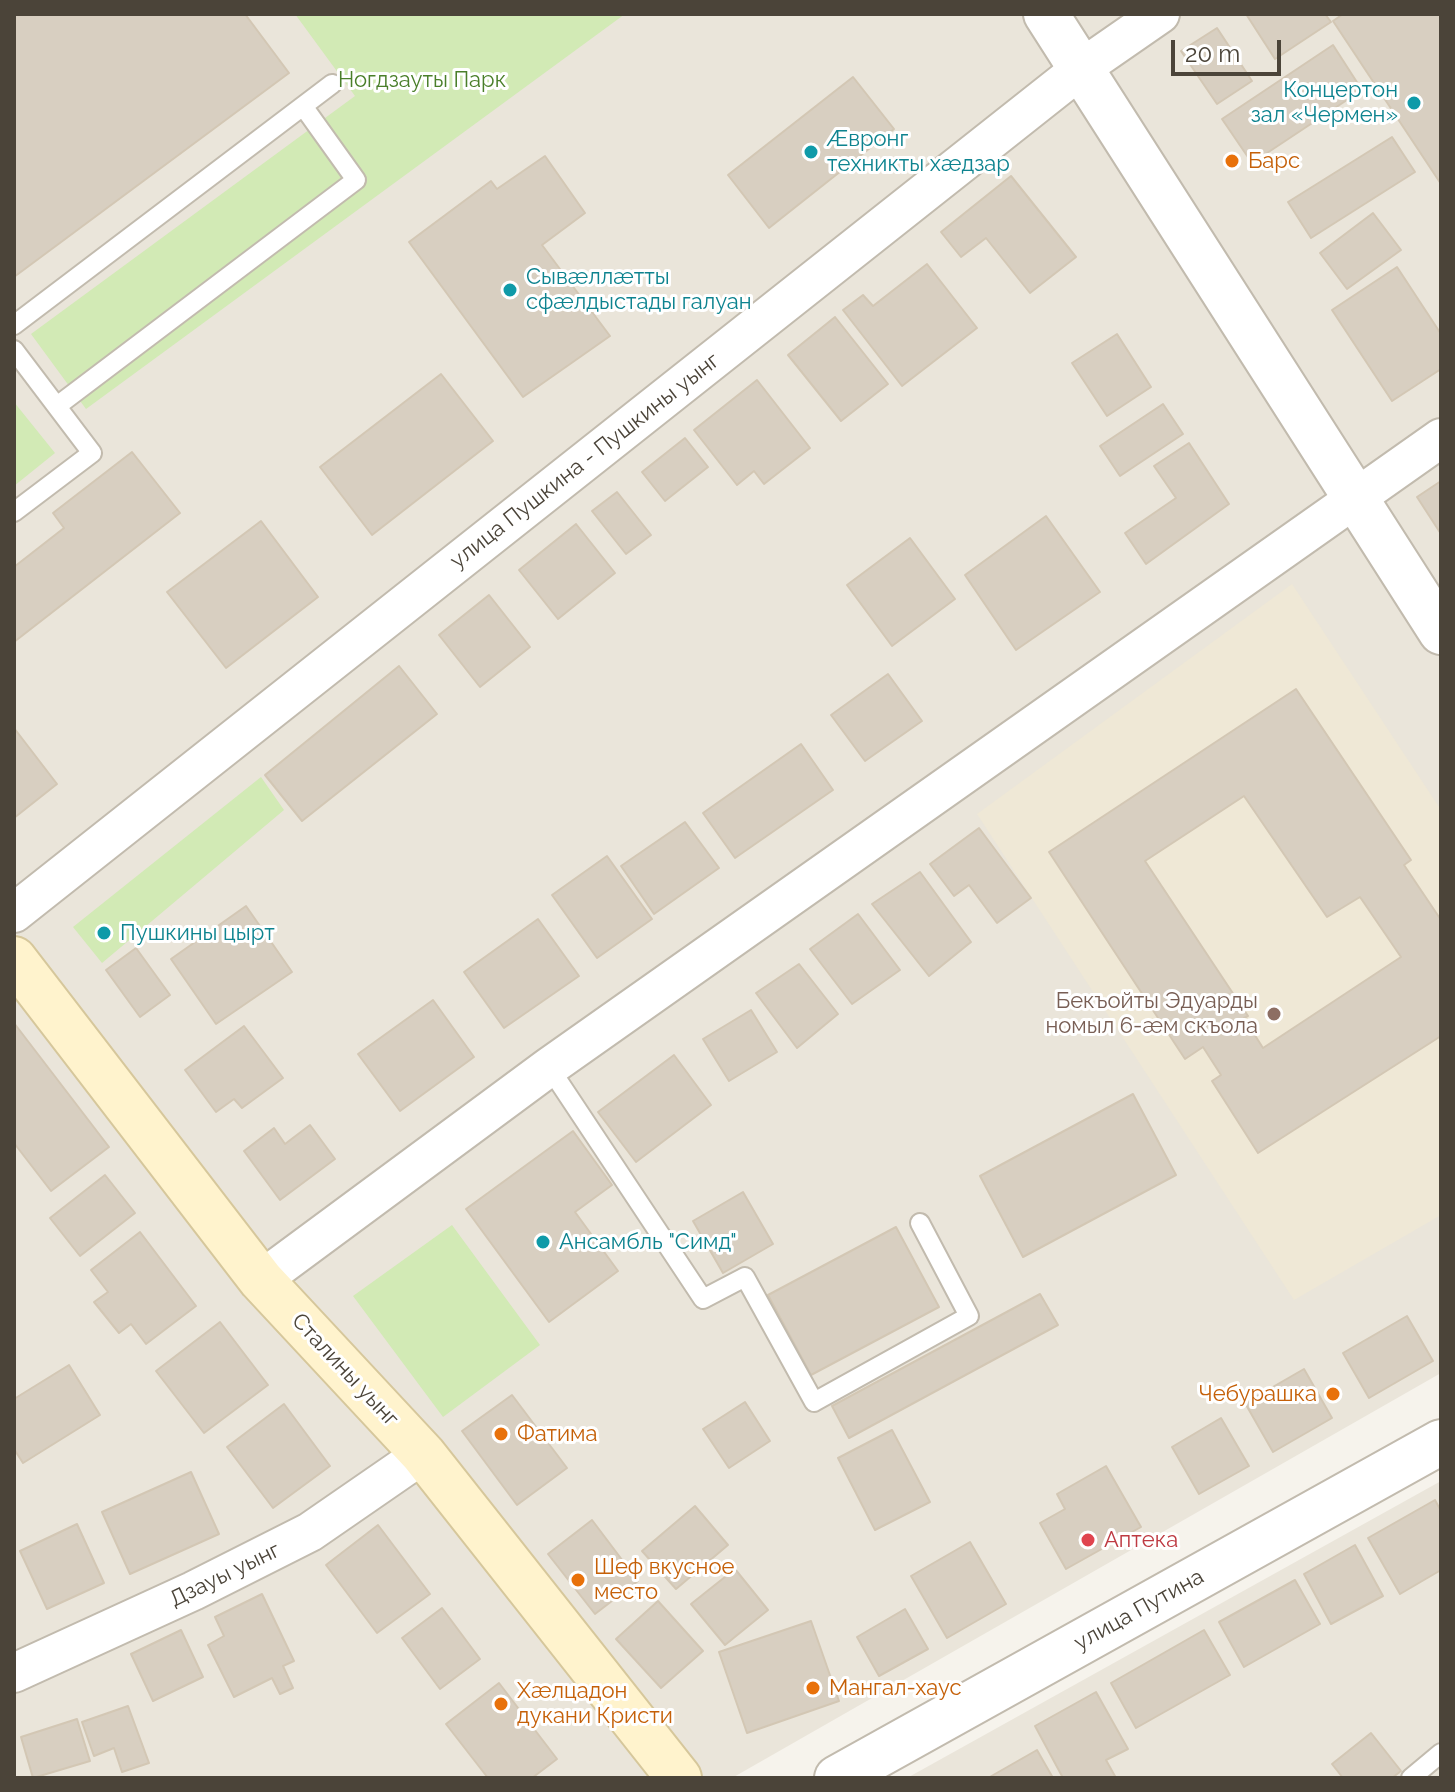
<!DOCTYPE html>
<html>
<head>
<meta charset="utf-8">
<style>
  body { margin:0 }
  #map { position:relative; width:1455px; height:1792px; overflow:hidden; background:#f6f3ec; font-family:Raleway,sans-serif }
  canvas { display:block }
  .frame { position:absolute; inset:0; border:16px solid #4b4439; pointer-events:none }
  .scale { position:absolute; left:1171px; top:40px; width:110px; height:36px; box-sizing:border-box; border:4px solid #4b4439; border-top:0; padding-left:10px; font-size:24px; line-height:28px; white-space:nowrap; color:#4b4439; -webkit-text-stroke:6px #fff; paint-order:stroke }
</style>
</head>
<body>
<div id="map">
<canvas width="1455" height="1792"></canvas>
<div class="frame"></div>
<div class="scale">20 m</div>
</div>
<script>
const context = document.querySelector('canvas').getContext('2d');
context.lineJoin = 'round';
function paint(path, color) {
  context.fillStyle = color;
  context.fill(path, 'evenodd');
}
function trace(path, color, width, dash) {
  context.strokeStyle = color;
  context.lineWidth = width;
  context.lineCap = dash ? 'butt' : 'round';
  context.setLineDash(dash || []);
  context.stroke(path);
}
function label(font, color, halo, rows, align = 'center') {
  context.font = font + ' Raleway,sans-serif';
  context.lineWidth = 6;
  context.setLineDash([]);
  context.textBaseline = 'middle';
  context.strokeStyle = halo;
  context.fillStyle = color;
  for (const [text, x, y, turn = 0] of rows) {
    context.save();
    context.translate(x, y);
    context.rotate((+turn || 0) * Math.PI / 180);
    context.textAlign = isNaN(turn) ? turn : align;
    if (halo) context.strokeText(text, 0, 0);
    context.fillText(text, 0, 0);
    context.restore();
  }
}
const residential = new Path2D(`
  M14,14h1427v1359l-709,405h-718z
  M1441,1481v297h-534z`);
const education = new Path2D(`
  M1292,584l149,226v405l-147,85 -317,-486z`);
const green = new Path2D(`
  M295,14h330l-539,395 -55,-75 324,-238z
  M14,402l41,51 -41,33z
  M261,777l23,33 -182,153 -29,-36z
  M452,1225l88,120 -97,72 -90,-121z`);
const building = new Path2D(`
  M14,14h231l44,59 -275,204z
  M1246,14h79l6,8 -56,37z
  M1343,14h98v170l-108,-163z
  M1217,28l35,53 -35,23 -36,-53z
  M1333,45l29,45 -110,73 -30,-44z
  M853,77l41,52 -125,99 -41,-53z
  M1392,137l23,35 -104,66 -23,-36z
  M545,156l40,57 -43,32 68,91 -87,61 -114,-155 82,-61 6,8z
  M1011,176l65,81 -46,36 -44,-55 -25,19 -20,-25z
  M1373,213l28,37 -54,39 -27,-36z
  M927,264l50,64 -75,58 -59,-76 20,-15 10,11z
  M1397,267l44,67v35l-49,32 -60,-91z
  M835,317l53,67 -47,37 -53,-66z
  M1117,334l34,53 -44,29 -35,-53z
  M441,374l52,67 -121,94 -52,-68z
  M757,380l53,68 -46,36 -10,-13 -17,14 -43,-55z
  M1163,404l20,30 -63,42 -20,-30z
  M685,438l23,29 -43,34 -23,-29z
  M1189,443l40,61 -83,60 -21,-31 51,-35 -22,-32z
  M132,452l48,61 -166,129v-75l50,-39 -11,-15z
  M1441,481v53l-24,-37z
  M617,492l34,43 -25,19 -34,-43z
  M1046,516l54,76 -84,58 -51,-75z
  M261,521l57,76 -92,71 -59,-76z
  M576,524l39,49 -57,46 -39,-49z
  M910,538l45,61 -63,47 -45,-61z
  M489,595l41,52 -50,40 -41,-52z
  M399,666l38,48 -135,107 -37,-46z
  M888,674l34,47 -57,40 -34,-46z
  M1296,689l115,171 -7,5 37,55v116l-183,117 -46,-72 9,-6 -18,-28 -18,12 -136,-207zM1244,796l83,121 33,-20 41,60 -138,91 -19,-30 4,-2 -103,-155z
  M14,728l43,56 -43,34z
  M801,744l32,46 -98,68 -32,-45z
  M685,822l34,46 -65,46 -33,-48z
  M979,828l52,70 -34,25 -28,-38 -15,11 -24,-32z
  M607,856l45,63 -55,39 -45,-63z
  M920,872l51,70 -42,34 -57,-72z
  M246,906l46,66 -76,52 -45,-65z
  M858,914l42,56 -48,34 -42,-55z
  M538,919l41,57 -75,52 -40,-56z
  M136,948l34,47 -30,22 -34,-47z
  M799,964l39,50 -41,34 -41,-55z
  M433,1000l41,57 -74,54 -42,-57z
  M751,1010l26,42 -48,29 -26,-42z
  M14,1023l95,124 -58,44 -37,-48z
  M244,1026l39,52 -41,30 -8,-9 -18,13 -31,-42z
  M674,1055l37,50 -75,57 -38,-50z
  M1133,1094l43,81 -153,82 -43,-81z
  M310,1125l25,34 -55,41 -36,-49 30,-23 11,16z
  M573,1131l39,54 -37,27 43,59 -69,51 -83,-113z
  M105,1175l30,38 -55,43 -30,-38z
  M743,1192l30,52 -50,29 -30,-52z
  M896,1227l43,80 -128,68 -43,-80z
  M140,1232l56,74 -50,38 -15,-20 -12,9 -25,-31 14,-10 -17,-22z
  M1040,1294l18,31 -209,113 -17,-32z
  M1407,1316l26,45 -64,37 -26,-45z
  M220,1322l48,63 -64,48 -48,-62z
  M69,1365l31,50 -77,48 -9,-14v-50z
  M1304,1369l28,49 -59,34 -28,-49z
  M512,1395l55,73 -50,37 -55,-74z
  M745,1402l25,39 -41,27 -26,-39z
  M284,1404l46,62 -57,42 -46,-61z
  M1221,1418l28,48 -50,28 -27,-47z
  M892,1430l38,72 -55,28 -37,-72z
  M1106,1466l35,61 -75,42 -26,-46 25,-14 -8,-15z
  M191,1472l28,62 -89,40 -28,-62z
  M1435,1500l6,11v59l-41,24 -32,-56z
  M695,1506l33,39 -52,44 -34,-38z
  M592,1520l46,61 -43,33 -47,-60z
  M77,1524l27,59 -57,26 -27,-58z
  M378,1525l52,69 -53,39 -51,-68z
  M970,1542l36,62 -59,34 -36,-62z
  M1355,1545l28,51 -52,28 -27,-50z
  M735,1569l33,41 -43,35 -34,-41z
  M1295,1580l25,44 -76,43 -25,-45z
  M262,1594l32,67 -11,5 10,22 -13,6 -8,-16 -38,19 -26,-52 16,-9 -9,-19z
  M658,1601l45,50 -42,37 -45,-49z
  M442,1608l38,51 -40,30 -38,-51z
  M905,1609l23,40 -49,27 -22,-39z
  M811,1621l28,80 -92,32 -28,-81z
  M181,1630l22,47 -50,24 -22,-47z
  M1204,1630l26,45 -94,53 -25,-45z
  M499,1683l58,76 -25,19h-44l-42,-54z
  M1096,1692l32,57 -22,11 10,18h-53l-28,-52z
  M128,1706l21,57 -27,9 -8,-24 -20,8 -12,-34z
  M77,1719l13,42 -57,17 -12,-41z
  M1371,1733l30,38 -9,7h-49l-11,-14z
  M1037,1750l16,28h-65z`);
const service = new Path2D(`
  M14,325l318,-241
  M14,350l78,103 -78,59
  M57,406l299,-226 -53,-74
  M549,1067l154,232 42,-22 69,125 155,-86 -49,-93
  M1411,1778l30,-25`);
const minor = new Path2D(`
  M14,913l1068,-845 78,-54
  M261,1280l288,-213 892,-629
  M14,1673l179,-82 117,-59 113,-78`);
const tertiary = new Path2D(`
  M1046,14l395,618
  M837,1778l604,-336`);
const secondary = new Path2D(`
  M14,959l247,321 162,174 256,324`);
const markers = [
  [1414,103,8,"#0f9aa8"],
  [811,152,8,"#0f9aa8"],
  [1232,161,8,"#e8710a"],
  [510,290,8,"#0f9aa8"],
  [104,933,8,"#0f9aa8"],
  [1274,1014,8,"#8d6e63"],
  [543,1242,8,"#0f9aa8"],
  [1333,1394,8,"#e8710a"],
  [501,1434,8,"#e8710a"],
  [1088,1540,8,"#e0444e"],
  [578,1580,8,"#e8710a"],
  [813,1688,8,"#e8710a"],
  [501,1704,8,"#e8710a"]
];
const parkNames = [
  ["Ногдзауты Парк",422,80]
];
const cultureNames = [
  ["Концертон",1398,90,"right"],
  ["зал «Чермен»",1398,115,"right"],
  ["Æвpонг",827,139],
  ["техникты хæдзар",827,164],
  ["Сывæллæтты",526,277],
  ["сфæлдыстады галуан",526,302],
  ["Пушкины цырт",120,933],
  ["Ансамбль \"Симд\"",559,1242]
];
const foodNames = [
  ["Барс",1248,161],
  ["Чебурашка",1317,1394,"right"],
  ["Фатима",517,1434],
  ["Шеф вкусное",594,1567],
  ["место",594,1592],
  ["Мангал-хаус",829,1688],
  ["Хæлцадон",517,1691],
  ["дукани Кристи",517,1716]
];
const streetNames = [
  ["улица Пушкина - Пушкины уынг",585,461,-38],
  ["Сталины уынг",345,1370,47],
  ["Дзауы уынг",225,1575,-26],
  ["улица Путина",1139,1610,-29]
];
const educationNames = [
  ["Бекъойты Эдуарды",1258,1001],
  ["номыл 6-æм скъола",1258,1026]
];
const healthNames = [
  ["Аптека",1104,1540]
];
paint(residential, '#eae5da');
paint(education, '#efe8d6');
paint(green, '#d2eab5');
paint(building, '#d8cfc1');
trace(building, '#d3c7b4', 2);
trace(service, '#c2bbae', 22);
trace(minor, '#c2bbae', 42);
trace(tertiary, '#c2bbae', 48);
trace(secondary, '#d6c79b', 48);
trace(service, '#fff', 18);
trace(minor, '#fff', 38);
trace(tertiary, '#fff', 44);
trace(secondary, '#fff3cd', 44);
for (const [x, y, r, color] of markers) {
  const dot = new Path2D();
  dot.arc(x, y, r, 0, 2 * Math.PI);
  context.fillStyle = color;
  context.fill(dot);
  trace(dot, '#fff', 3);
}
label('22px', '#4a7f2a', '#fff', parkNames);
label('22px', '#0d838f', '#fff', cultureNames, 'left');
label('22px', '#c56008', '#fff', foodNames, 'left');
label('22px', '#4b4439', '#fff', streetNames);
label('22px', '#785e54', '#fff', educationNames, 'right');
label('22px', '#be3a42', '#fff', healthNames, 'left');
</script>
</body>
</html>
